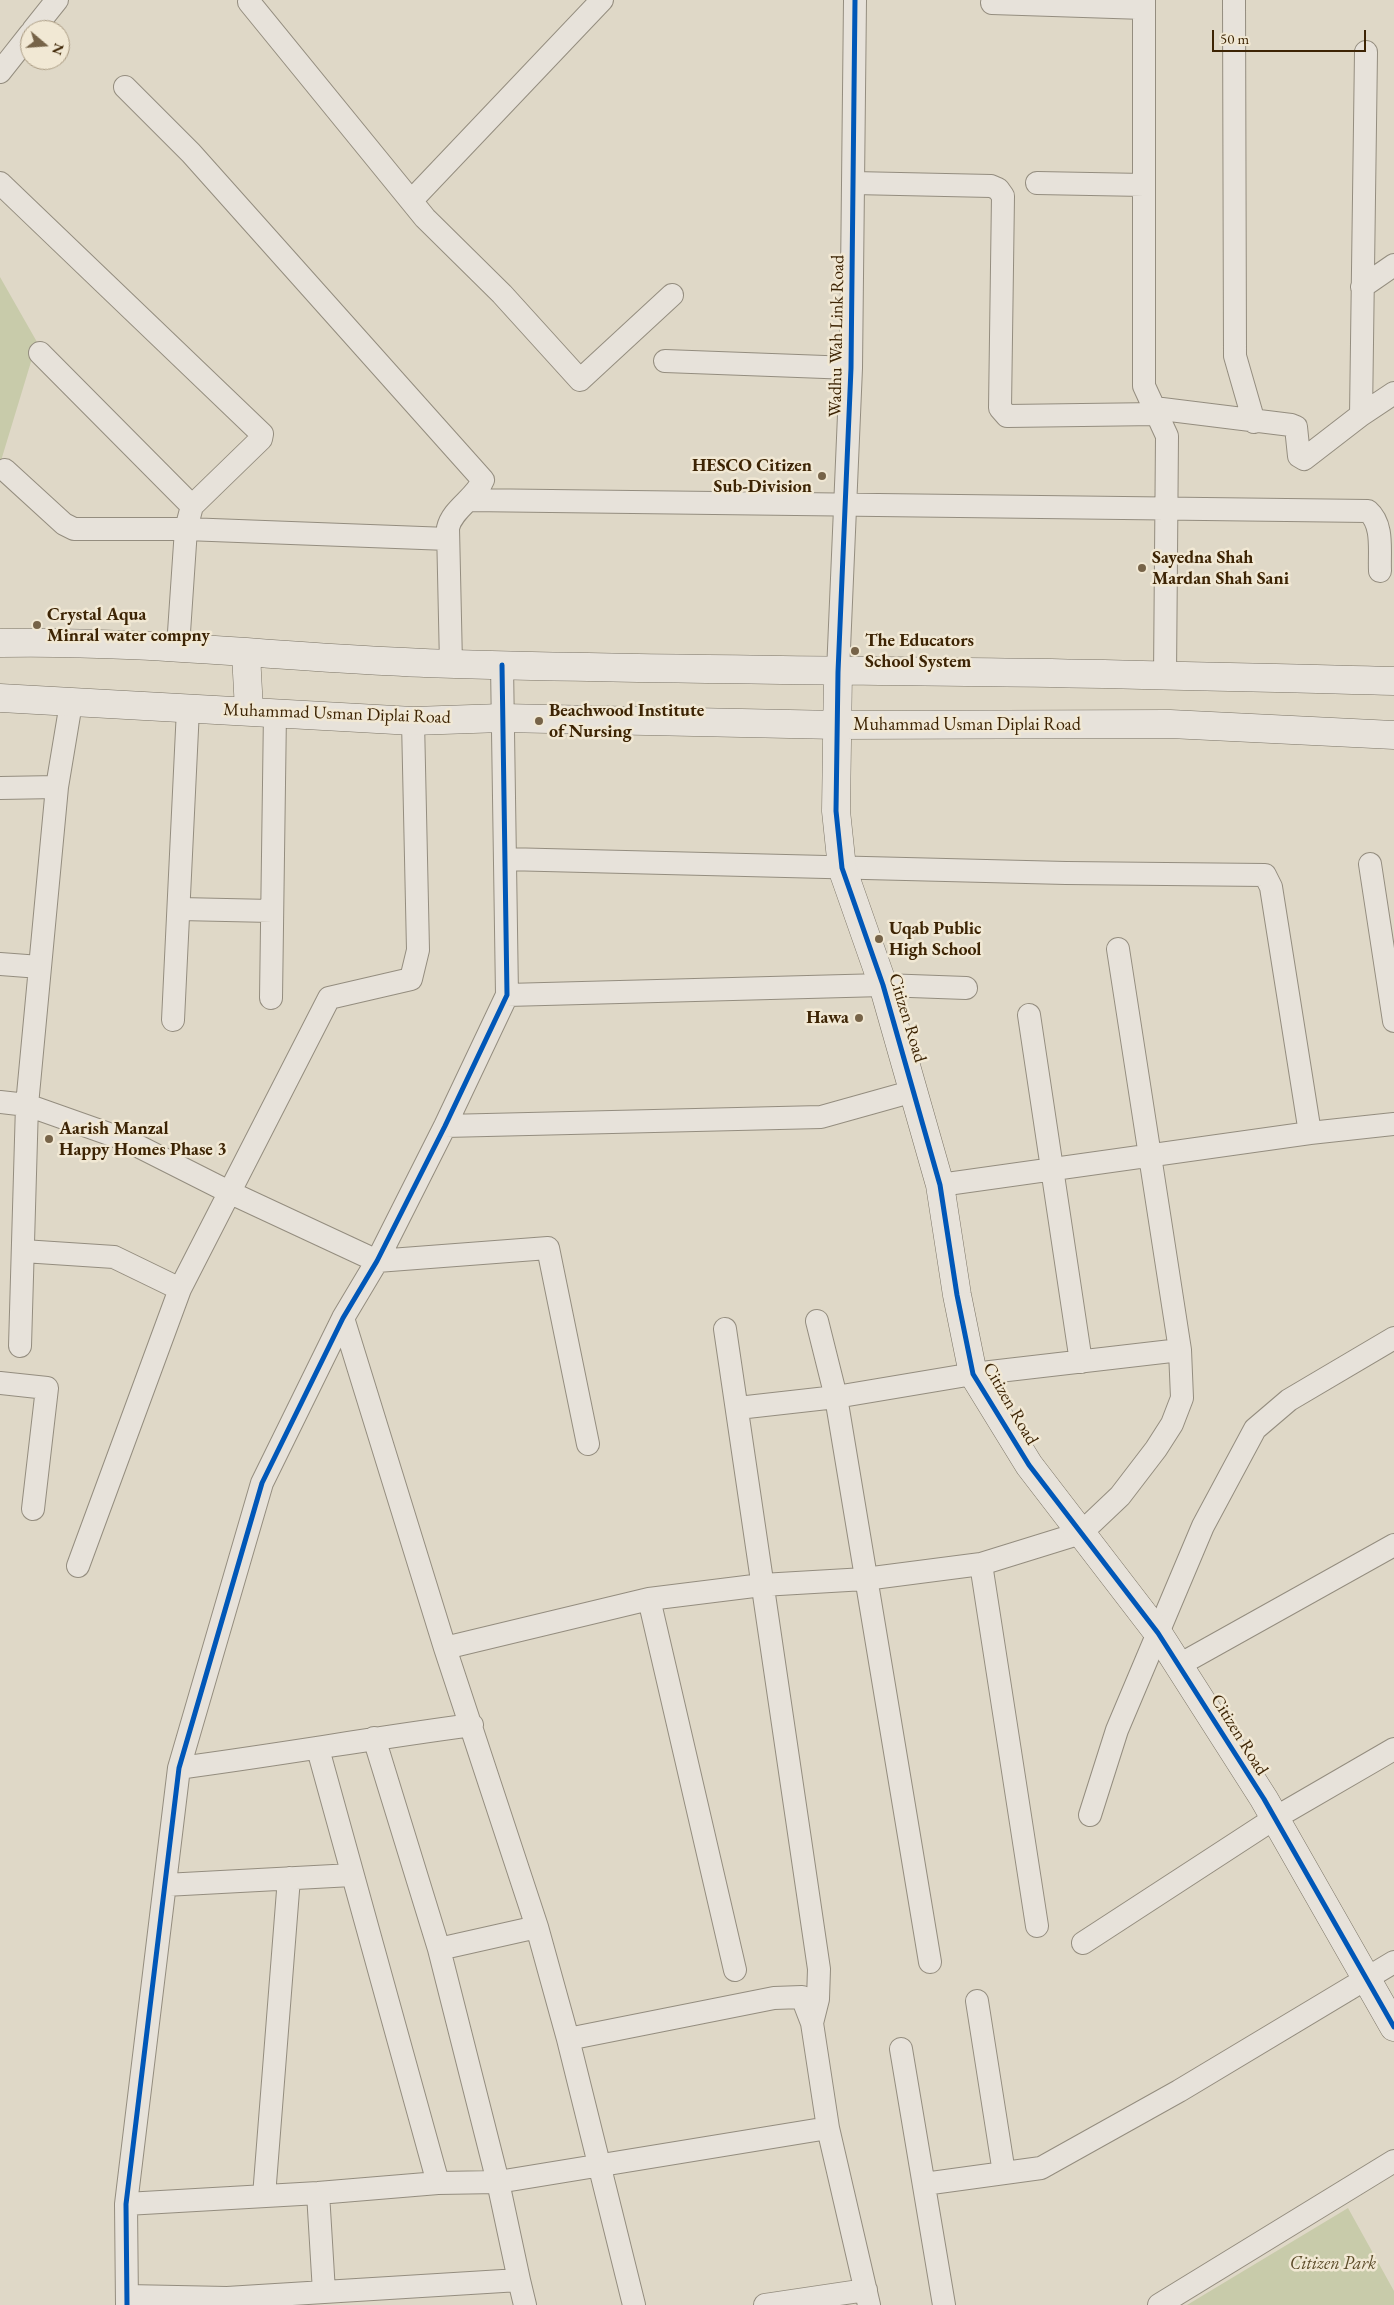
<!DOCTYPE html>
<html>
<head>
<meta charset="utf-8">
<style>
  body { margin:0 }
  #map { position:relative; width:1394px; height:2305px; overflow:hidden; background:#dfd8c7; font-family:"EB Garamond",serif }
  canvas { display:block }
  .north { position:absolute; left:20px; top:20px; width:50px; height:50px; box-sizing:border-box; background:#f1e8d4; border:1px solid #a99a81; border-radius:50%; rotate:108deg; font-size:14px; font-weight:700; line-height:20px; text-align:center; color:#3d2404 }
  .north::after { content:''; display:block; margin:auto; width:18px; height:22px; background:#766348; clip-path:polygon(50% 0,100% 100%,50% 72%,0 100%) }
  .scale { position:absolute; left:1212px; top:30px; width:154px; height:22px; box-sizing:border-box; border:2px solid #3d2404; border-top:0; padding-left:6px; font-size:15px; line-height:18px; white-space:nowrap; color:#3d2404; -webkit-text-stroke:4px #f1e8d4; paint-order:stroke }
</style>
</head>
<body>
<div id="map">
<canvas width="1394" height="2305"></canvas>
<div class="north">N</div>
<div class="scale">50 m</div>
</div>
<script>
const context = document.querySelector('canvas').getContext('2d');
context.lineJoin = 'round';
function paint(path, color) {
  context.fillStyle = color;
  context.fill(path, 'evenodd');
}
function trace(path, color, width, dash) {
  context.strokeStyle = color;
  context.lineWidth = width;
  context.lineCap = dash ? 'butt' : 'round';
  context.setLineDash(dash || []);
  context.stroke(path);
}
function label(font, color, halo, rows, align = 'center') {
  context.font = font + ' "EB Garamond",serif';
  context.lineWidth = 5;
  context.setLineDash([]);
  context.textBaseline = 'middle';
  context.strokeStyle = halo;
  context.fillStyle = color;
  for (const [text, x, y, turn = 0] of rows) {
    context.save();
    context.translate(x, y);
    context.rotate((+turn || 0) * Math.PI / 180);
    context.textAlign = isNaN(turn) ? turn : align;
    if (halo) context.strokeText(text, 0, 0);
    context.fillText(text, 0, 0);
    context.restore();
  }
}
const green = new Path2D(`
  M0,277l37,65 -37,122z
  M1348,2208l46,83v14h-207z`);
const street = new Path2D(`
  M1144,0v386l23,50 -2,240
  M1234,0l1,356 19,66
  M249,2l176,216 77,76 78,86 92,-85
  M992,3l152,5
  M33,30l24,-30
  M0,72l30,-38
  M125,87l66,66 292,327c-7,18 -31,29 -35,48l3,136
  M0,183l262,251 -1,5 -69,67 -6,23 -8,118
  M854,183l137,3 7,3 5,7 -3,212 7,8 150,-2
  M1037,183l107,2
  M412,200l190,-200
  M1362,287l32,-22
  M40,353l152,153
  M665,361l186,7
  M1154,408l137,17 5,2 3,29 5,3 57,-44 33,-22
  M1361,415l5,-363
  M5,470l59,54 10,5h112l262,10
  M469,500l899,11c16,14 11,40 12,60
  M838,672l13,-304 4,-368
  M0,788l57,-1 14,-84
  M505,859l561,14 199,2 6,12 39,246
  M1370,864l24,157
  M180,909l92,2
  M1118,949l62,401
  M0,964l40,3
  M507,995l376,-10 83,3
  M271,998l4,-286
  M1029,1015l52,347
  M173,1020l15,-311
  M0,1102l27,3 99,35 105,53 146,68 171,-13 40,196
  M445,1126l376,-9 93,-26
  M940,1185l370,-52 84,-9
  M23,1251l91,6 66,32
  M343,1318l102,330 92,279 31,112 66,266
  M817,1321l19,76 94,565
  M725,1329l94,640 -1,30 -6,24
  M20,1346l7,-241 30,-318
  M0,1383l47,5 -14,121
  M981,1564l56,362
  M78,1566l102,-277 149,-291 82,-19 7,-29 -5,-229
  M649,1599l86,371
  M445,1648l204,-49 113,-14 103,-6 116,-15 100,-31 39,-37 36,-47 16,-25 10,-26 -2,-48 -207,24 -137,23 -98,11
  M1179,1665l215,-120
  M318,1749l120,434
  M179,1768c98,-13 195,-30 293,-43
  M1090,1815l27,-85 86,-204 52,-97 34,-29 105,-62
  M165,1885l187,-10
  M1083,1943l192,-125 119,-69
  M439,1949l98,-22
  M977,2001l27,172
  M568,2039l206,-41 28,-1 10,26 16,105 41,177
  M901,2049l43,256
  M924,2184l117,-16 138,-77 215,-129
  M318,2193l6,99
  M264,2196l25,-318
  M126,2204l192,-11 120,-10 60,-1 330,-54
  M519,2280l6,25
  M127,2296l100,2 292,-18 -21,-98 -59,-233 -65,-211
  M127,2305l-1,-101 53,-436 83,-285 81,-165 34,-57 68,-135 62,-131 -5,-330
  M765,2305l101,-15
  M1159,2305l235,-144`);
const secondary = new Path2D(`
  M0,643c152,-3 303,17 455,21 170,5 341,6 511,8 143,1 286,6 428,9
  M246,654l3,56
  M838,672l-2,139 6,57 41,117 57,200 17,110 16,79 56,91 129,168 106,166 130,228
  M0,698l413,23 89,-3 335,7 333,-1 224,11`);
const cycleway = new Path2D(`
  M855,0l-4,368 -13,304 -2,139 6,57 41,117 57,200 17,110 16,79 56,91 129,168 106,166 130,228
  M127,2305l-1,-101 53,-436 83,-285 81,-165 34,-57 68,-135 62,-131 -5,-330`);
const markers = [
  [822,476,5,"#766348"],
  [1142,568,5,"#766348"],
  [37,625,5,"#766348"],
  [855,651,5,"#766348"],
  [539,721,5,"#766348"],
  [879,939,5,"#766348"],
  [859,1018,5,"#766348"],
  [49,1139,5,"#766348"]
];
const streetNames = [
  ["Wadhu Wah Link Road",837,336,-89],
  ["Muhammad Usman Diplai Road",337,714,2],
  ["Muhammad Usman Diplai Road",967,725],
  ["Citizen Road",907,1018,73],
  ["Citizen Road",1010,1404,60],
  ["Citizen Road",1239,1735,58]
];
const poiNames = [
  ["HESCO Citizen",812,466,"right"],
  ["Sub-Division",812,487,"right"],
  ["Sayedna Shah",1152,558],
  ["Mardan Shah Sani",1152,579],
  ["Crystal Aqua",47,615],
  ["Minral water compny",47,636],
  ["The Educators",865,641],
  ["School System",865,662],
  ["Beachwood Institute",549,711],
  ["of Nursing",549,732],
  ["Uqab Public",889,929],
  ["High School",889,950],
  ["Hawa",849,1018,"right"],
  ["Aarish Manzal",59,1129],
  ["Happy Homes Phase 3",59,1150]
];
const parkNames = [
  ["Citizen Park",1333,2264]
];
paint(green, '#c8cbaa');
trace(street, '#948d7f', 24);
trace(secondary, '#7b7466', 29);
trace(street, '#e7e2da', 22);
trace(secondary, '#e7e2da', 28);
trace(cycleway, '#0057b8', 5);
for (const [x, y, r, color] of markers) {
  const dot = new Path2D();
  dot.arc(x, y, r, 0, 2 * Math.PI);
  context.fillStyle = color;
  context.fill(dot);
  trace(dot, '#f1e8d4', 2);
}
label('18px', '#3d2404', '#f1e8d4', streetNames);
label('bold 18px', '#3d2404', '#f1e8d4', poiNames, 'left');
label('italic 18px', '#5b4b28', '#f1e8d4', parkNames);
</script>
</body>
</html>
